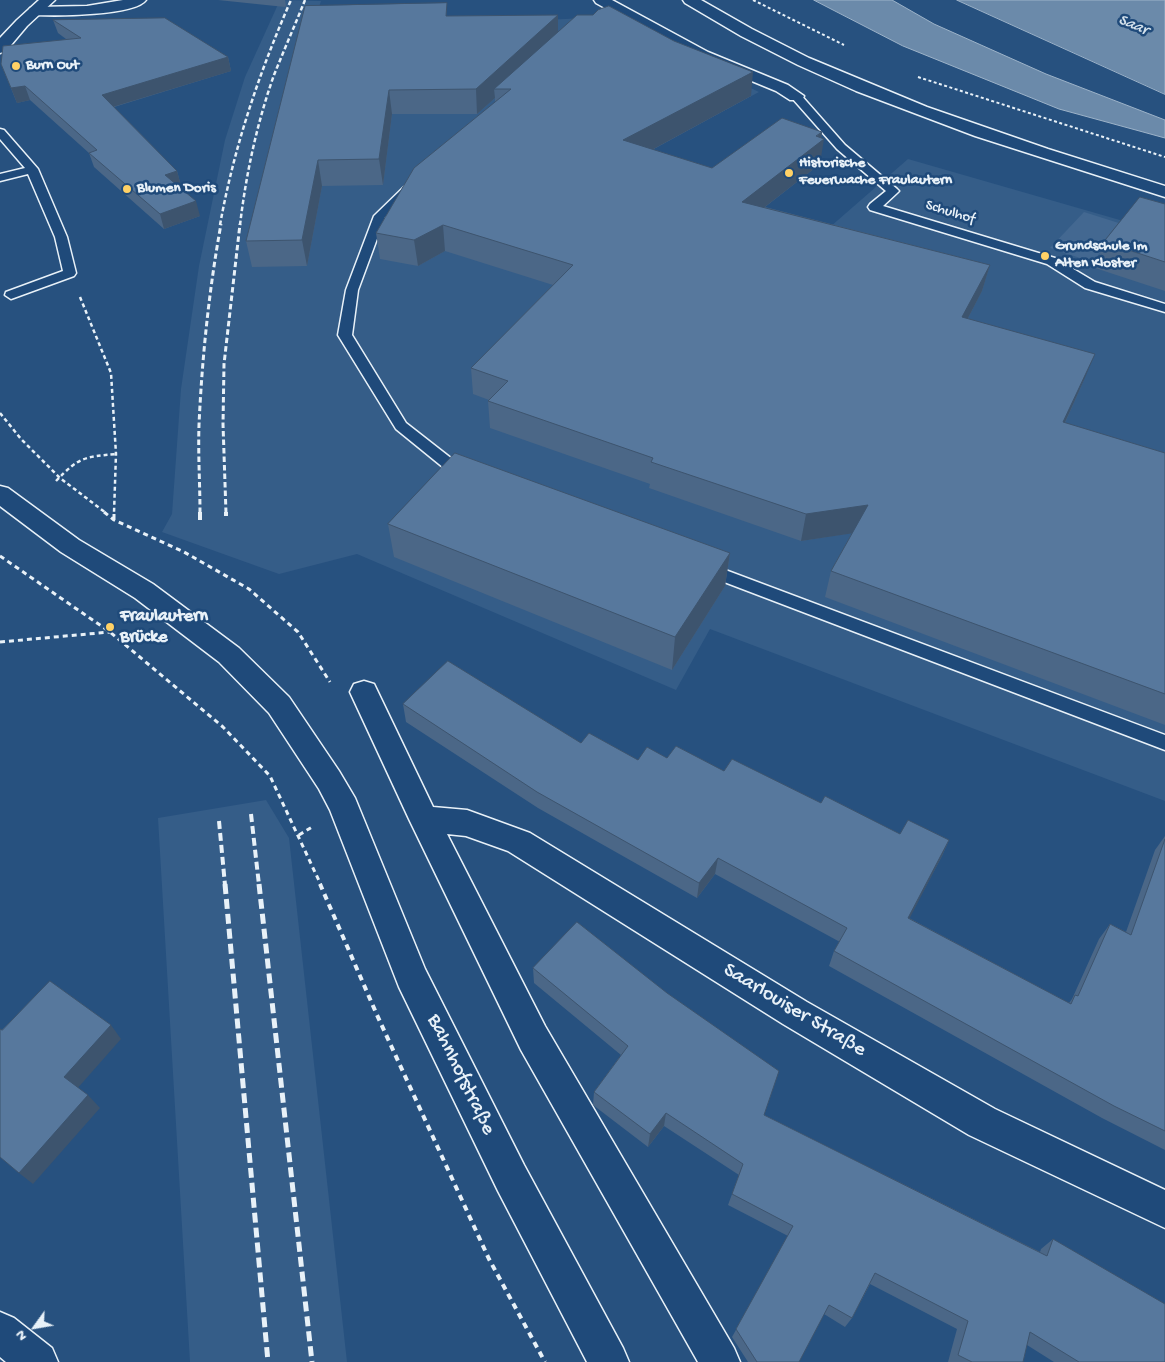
<!DOCTYPE html>
<html>
<head>
<meta charset="utf-8">
<style>
  body { margin:0 }
  #map { position:relative; width:1165px; height:1362px; overflow:hidden; background:#27517f; font-family:"Gochi Hand",sans-serif }
  canvas { display:block }
  .north { position:absolute; left:10px; top:1302px; width:50px; height:50px; -webkit-text-stroke:4px #1f4a7a; paint-order:stroke; rotate:238deg; font-size:14px; font-weight:700; line-height:20px; text-align:center; color:#e8f1f8 }
  .north::after { content:''; display:block; margin:auto; width:18px; height:22px; background:#e8f1f8; clip-path:polygon(50% 0,100% 100%,50% 72%,0 100%) }
</style>
</head>
<body>
<div id="map">
<canvas width="1165" height="1362"></canvas>
<div class="north">N</div>
</div>
<script>
const context = document.querySelector('canvas').getContext('2d');
context.lineJoin = 'round';
function paint(path, color) {
  context.fillStyle = color;
  context.fill(path, 'evenodd');
}
function trace(path, color, width, dash) {
  context.strokeStyle = color;
  context.lineWidth = width;
  context.lineCap = dash ? 'butt' : 'round';
  context.setLineDash(dash || []);
  context.stroke(path);
}
function label(font, color, halo, rows, align = 'center') {
  context.font = font + ' "Gochi Hand",sans-serif';
  context.lineWidth = 5;
  context.setLineDash([]);
  context.textBaseline = 'middle';
  context.strokeStyle = halo;
  context.fillStyle = color;
  for (const [text, x, y, turn = 0] of rows) {
    context.save();
    context.translate(x, y);
    context.rotate((+turn || 0) * Math.PI / 180);
    context.textAlign = isNaN(turn) ? turn : align;
    if (halo) context.strokeText(text, 0, 0);
    context.fillText(text, 0, 0);
    context.restore();
  }
}
const built = new Path2D(`
  M280,0l41,1 -8,25 135,-1 156,-8 155,75 -136,73 207,62 78,-68 257,74v568l-455,-172 -34,61 -319,-136 -78,20 -117,-42 10,-18 9,-125 18,-123 26,-126 20,-63z
  M266,800l23,38 58,524h-157l-32,-544z`);
const green = new Path2D(`
  M1084,212l41,13 -33,37 -42,-14z`);
const water = new Path2D(`
  M814,0h78l42,24 112,50 119,46v18l-106,-29 -156,-63z
  M957,0h208v94z`);
const pathFar3 = new Path2D(`
  M753,0l91,45
  M918,77l247,80`);
const pathFar2 = new Path2D(`
  M80,297l31,76 5,81 -2,59
  M0,413l21,26 39,39 46,35
  M56,481c23,-24 28,-24 60,-27`);
const pathFar1 = new Path2D(`
  M104,512l10,8 70,32 65,37 49,43 32,50
  M114,519v-7
  M0,556l110,76 113,95 47,49 51,109
  M0,642l110,-10
  M299,835l13,-8`);
const path = new Path2D(`
  M320,884l57,131 112,244 56,103`);
const lane = new Path2D(`
  M796,93l4,1 45,51 52,44 2,2 -2,2 -14,13 172,52 40,24 70,22v8l-80,-24 -38,-24 -177,-54 -2,-3 2,-3 16,-13 -49,-42 -45,-51 -1,-2z
  M0,129l4,1 34,39 29,68 9,36 -2,3 -63,23 -6,-4 1,-3 57,-21 -8,-34 -27,-63 -28,7v-7l25,-6 -25,-29z
  M411,183l4,1 2,2 -2,2 -30,29 -27,73 -6,45 54,88 64,50 3,4 -3,4h-10l-64,-52 -58,-94 8,-45 28,-74 33,-32z
  M704,562l461,173v15l-467,-178 -2,-4 2,-4z`);
const street = new Path2D(`
  M123,0h23c-11,16 -91,16 -111,15l-5,-1 -2,-3 2,-3 5,-1 52,-1z
  M594,0h18l96,52 80,33 16,11 -2,4h-12l-14,-9 -80,-33 -100,-55z
  M364,681l10,3 59,123 34,3 63,23 277,169 188,107 170,81v38l-196,-93 -186,-111 -275,-173 -42,-15 -19,-2 98,192 189,322 6,14h-42l-177,-312 -112,-231 -59,-127 4,-8z
  M0,1312l14,6 38,30 6,14h-52l-6,-5z`);
const secondary = new Path2D(`
  M39,0h16l-28,26 -21,25 -6,2v-15l17,-18z`);
const primary = new Path2D(`
  M683,0h18l51,29 57,29 118,49 121,42 117,37v11l-190,-61 -119,-45 -58,-26 -57,-29 -56,-33z
  M0,486l8,2 71,52 74,44 86,64 50,49 50,74 16,27 70,171 99,196 99,183 6,14h-42l-89,-171 -99,-204 -69,-177 -11,-21 -50,-76 -50,-51 -84,-64 -74,-46 -61,-46z`);
const railFar3 = new Path2D(`
  M220,225c14,-78 39,-152 71,-225
  M240,225c6,-51 17,-102 34,-150 10,-25 21,-50 31,-75`);
const railFar2 = new Path2D(`
  M200,513c0,-29 -2,-58 -1,-88 3,-67 10,-135 22,-201
  M226,513l-3,-89 1,-60 16,-140`);
const railFar1 = new Path2D(`
  M200,512v8
  M226,512v4
  M251,814l8,71
  M219,821l6,64`);
const rail = new Path2D(`
  M225,884l43,478
  M259,884l53,478`);
const wall = new Path2D(`
  M218,0h67l1,6 -1,1z
  M448,16l110,15 193,65 -99,54 60,18 110,-36 -1,6 -1,26 -55,43 225,58 -8,26 -14,27 116,62 -19,43 100,30v272l-340,-128 6,-26 21,-38 -51,8 -152,-53 1,-4 -160,-56 -2,-27 1,-1 -16,-6 -2,-26 82,-83 -108,-34 -27,15 -38,-7 -4,-26 119,-131v-4l-18,16h-85l-9,71 -61,1 -15,80 -55,1 -6,-26z
  M53,20l175,37 3,14 -117,36 63,64 4,15 -2,1 21,29 -36,13 -70,-62 -5,-14 -59,-53 -13,3 -16,-39 65,-25 -8,-6z
  M1165,204v87l-70,-23 9,-26z
  M388,524l342,29 -5,33 -53,84 -278,-113z
  M403,704l178,39 57,17 29,-2 57,13 97,32 79,31 49,6 -7,16 -33,62 160,85 3,-4 27,-60 11,-15 16,8 29,-82 10,-14v314l-63,-32 -273,-152 5,-15 6,-9 -125,-68 -18,24 -159,-90 -132,-86z
  M533,968l231,147 276,137 1,-3 12,-10 112,123h-111l-27,-17 -4,17h-75l9,-33 -87,-45 -18,34 -7,9 -21,-13 -25,48h-51l-16,-25 56,-101 -60,-31 11,-30 -75,-49 -16,21 -55,-42 1,-13 27,-37 -87,-72z`);
const shadedWall = new Path2D(`
  M558,15v23l-64,51 1,9 -18,16 -1,-25z
  M228,57l3,14 -125,38 -4,-14z
  M753,72l-2,24 -129,70 1,-26z
  M25,86l5,14 -13,3 -6,-15z
  M389,90l3,24 -9,71 -4,-26z
  M822,132l-2,10 4,-3 -4,25 -81,63 3,-25z
  M318,160l4,26 -15,80 -5,-26z
  M177,171l4,15 -11,4 -5,-15z
  M196,201l4,15 -36,13 -4,-15z
  M443,225l2,26 -27,15 -4,-26z
  M990,265l-8,26 -27,52 7,-26z
  M1095,354l-11,26 -31,69 10,-27z
  M868,505l-7,27 -60,9 5,-27z
  M730,553l-5,33 -53,84 3,-33z
  M949,840l-7,16 -40,77 6,-15z
  M718,858l-3,16 -18,24 2,-15z
  M111,1025l10,14 -45,51 -12,-13z
  M88,1095l12,13 -67,76 -14,-11z
  M666,1113l-2,13 -16,21 2,-13z`);
const building = new Path2D(`
  M447,3l-1,13 112,-1 -82,74 -87,1 -10,69 -61,1 -16,80 -56,1 59,-235z
  M609,6l65,35 79,31 -130,68 89,28 70,-50 40,14 -6,4 8,3 -82,63 248,63 -28,52 133,37 -32,68 102,31v241l-334,-123 37,-66 -62,9 -155,-52 2,-4 -165,-57 20,-20 -37,-13 102,-103 -130,-40 -29,15 -38,-7 38,-65 97,-79h-17l83,-74h16l5,-5z
  M165,18l63,39 -126,38 75,76 -12,4 31,26 -36,13 -71,-61 8,-3 -72,-64 -14,2 -10,-24 2,-18 78,-8 -28,-18z
  M1140,197l25,7v58l-61,-20z
  M455,453l275,100 -55,84 -287,-113z
  M448,661l133,82 8,-10 49,27 9,-13 20,11 9,-12 48,25 8,-12 89,44 4,-7 75,38 8,-14 41,20 -41,78 163,86 4,-9 3,1 32,-72 21,11 34,-96v292l-51,-25 -280,-155 13,-23 -129,-70 -19,25 -162,-91 -134,-88z
  M577,922l90,71 112,78 -15,44 283,141 6,-17 112,65v58h-86l-49,-30 -7,30h-51l-14,-7 10,-34 -93,-48 -23,45 -23,-13 -30,57h-42l-21,-33 57,-103 -61,-32 11,-30 -77,-51 -16,21 -56,-42 34,-46 -95,-78z
  M50,981l61,44 -47,52 24,18 -69,78 -19,-16v-128l2,1z`);
const markers = [
  [16,66,5,"#ffd166"],
  [789,173,5,"#ffd166"],
  [127,189,5,"#ffd166"],
  [1045,256,5,"#ffd166"],
  [110,627,5,"#ffd166"]
];
const farPoinames = [
  ["Burn Out",26,66],
  ["Historische",799,164],
  ["Feuerwache Fraulautern",799,181],
  ["Blumen Doris",137,189],
  ["Grundschule Im",1055,247],
  ["Alten Kloster",1055,264]
];
const farStreetnames = [
  ["Schulhof",950,213,17]
];
const farWaternames = [
  ["Saar",1133,26,23]
];
const poiNames = [
  ["Fraulautern",120,617],
  ["Brücke",120,638]
];
const nearStreetnames = [
  ["Saarlouiser Straße",794,1011,31],
  ["Bahnhofstraße",460,1075,64]
];
paint(built, '#355d88');
paint(green, '#436891');
paint(water, '#6b8aaa');
trace(water, '#9db3c9', 1);
trace(lane, '#e8f1f8', 3);
trace(street, '#e8f1f8', 3);
trace(secondary, '#e8f1f8', 3);
trace(primary, '#e8f1f8', 3);
trace(pathFar3, '#e8f1f8', 2, [3, 2.5]);
trace(pathFar2, '#e8f1f8', 2.5, [4, 3]);
trace(pathFar1, '#e8f1f8', 3, [5, 4]);
trace(path, '#e8f1f8', 4, [6, 5]);
paint(lane, '#1f4a7a');
paint(street, '#1f4a7a');
paint(secondary, '#1f4a7a');
paint(primary, '#1f4a7a');
trace(railFar3, '#e8f1f8', 2.5, [4.5, 2.5]);
trace(railFar2, '#e8f1f8', 3, [5.5, 3]);
trace(railFar1, '#e8f1f8', 4, [8, 4]);
trace(rail, '#e8f1f8', 5, [10, 5]);
paint(wall, '#4b6787');
paint(shadedWall, '#3d546e');
paint(building, '#57789d');
trace(building, '#3d546e', 1);
for (const [x, y, r, color] of markers) {
  const dot = new Path2D();
  dot.arc(x, y, r, 0, 2 * Math.PI);
  context.fillStyle = color;
  context.fill(dot);
  trace(dot, '#1f4a7a', 2);
}
label('bold 15px', '#e8f1f8', '#1f4a7a', farPoinames, 'left');
label('15px', '#e8f1f8', '#1f4a7a', farStreetnames);
label('italic 16px', '#d5e2ec', '#1f4a7a', farWaternames);
label('bold 18px', '#e8f1f8', '#1f4a7a', poiNames, 'left');
label('21px', '#e8f1f8', '#1f4a7a', nearStreetnames);
</script>
</body>
</html>
